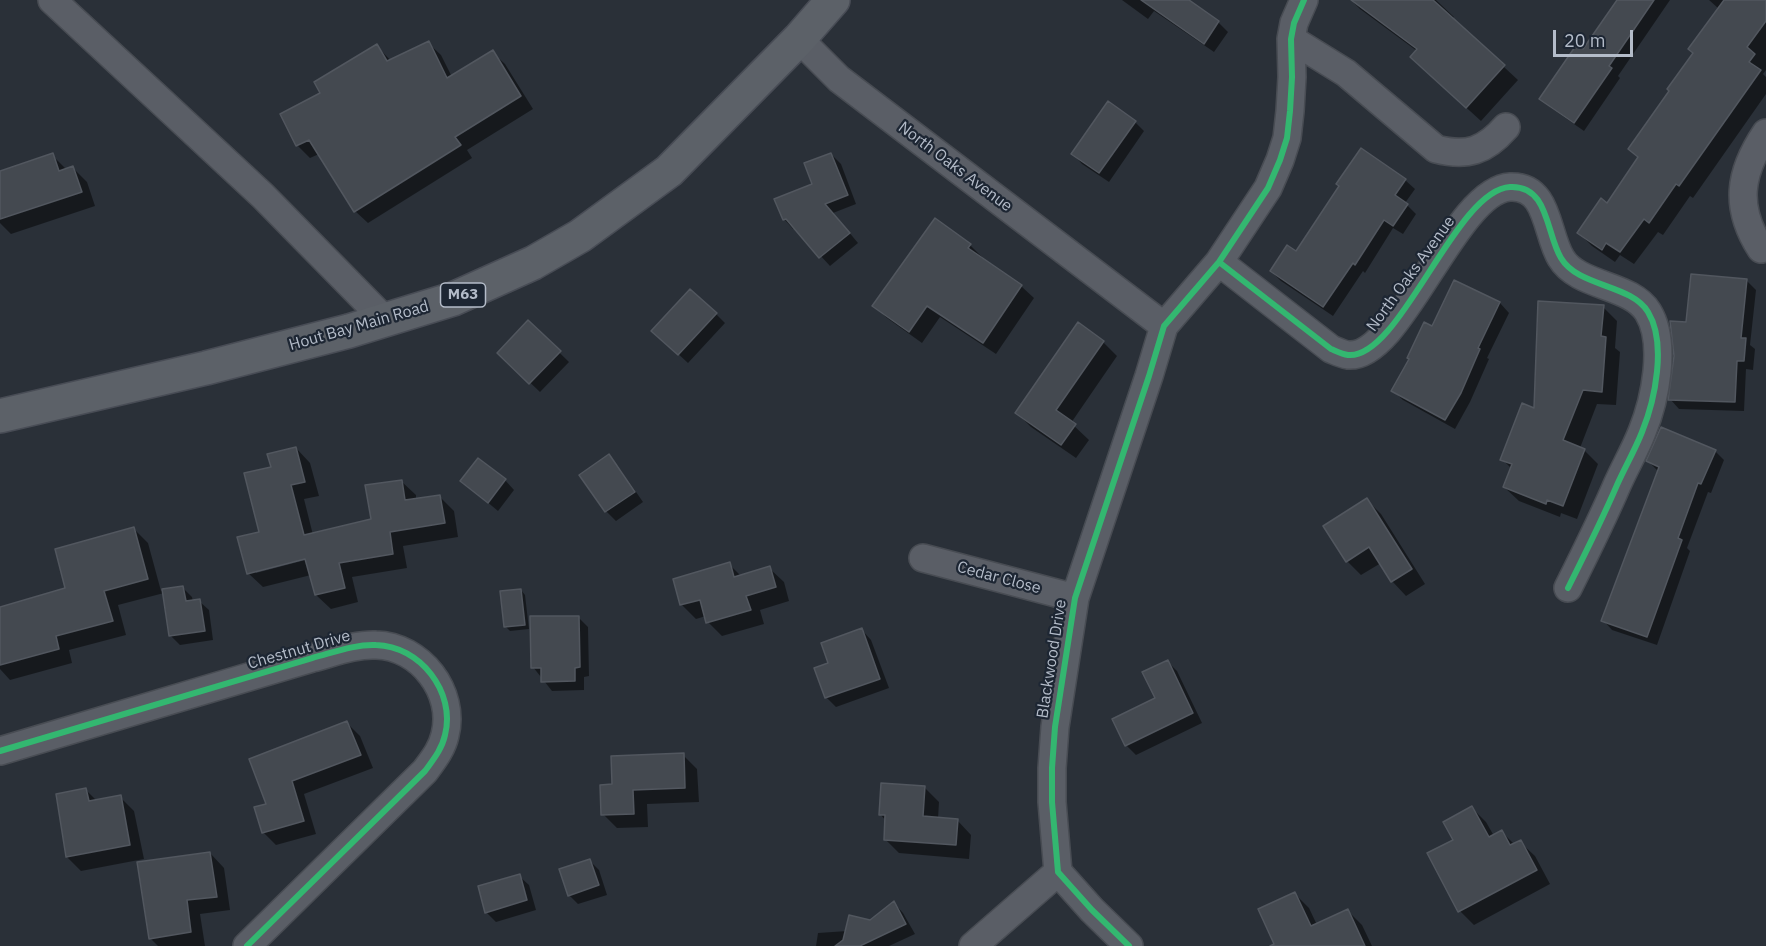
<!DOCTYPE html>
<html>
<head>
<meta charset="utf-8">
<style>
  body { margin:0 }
  #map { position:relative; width:1766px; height:946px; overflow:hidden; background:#2a3038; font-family:"IBM Plex Sans",sans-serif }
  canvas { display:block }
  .scale { position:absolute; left:1553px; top:30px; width:80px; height:27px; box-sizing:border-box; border:3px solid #b4bcc9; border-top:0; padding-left:8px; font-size:18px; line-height:21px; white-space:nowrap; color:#b4bcc9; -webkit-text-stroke:4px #1d2633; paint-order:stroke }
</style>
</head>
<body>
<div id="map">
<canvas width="1766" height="946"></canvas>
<div class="scale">20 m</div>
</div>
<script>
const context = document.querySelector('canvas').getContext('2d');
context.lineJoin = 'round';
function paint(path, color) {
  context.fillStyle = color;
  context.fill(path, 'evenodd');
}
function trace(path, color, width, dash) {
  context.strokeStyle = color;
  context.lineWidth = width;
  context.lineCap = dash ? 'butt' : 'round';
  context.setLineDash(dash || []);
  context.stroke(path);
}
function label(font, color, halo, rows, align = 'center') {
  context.font = font + ' "IBM Plex Sans",sans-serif';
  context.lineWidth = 4.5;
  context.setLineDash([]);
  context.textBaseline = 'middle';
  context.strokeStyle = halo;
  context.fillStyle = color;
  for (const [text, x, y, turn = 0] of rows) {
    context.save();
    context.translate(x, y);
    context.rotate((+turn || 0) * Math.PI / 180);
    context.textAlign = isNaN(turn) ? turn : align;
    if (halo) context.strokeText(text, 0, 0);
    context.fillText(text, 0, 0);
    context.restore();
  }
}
const shadow = new Path2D(`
  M1122,0h64l32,22 10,10 -14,20 -60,-41 -6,8z
  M1351,0h85l18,17 -2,2 66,61 -37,41 -55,-50 -9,-20 -57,-42z
  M1618,0h52l-52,76 2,2 -36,53 -33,-23 -10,-9 43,-48z
  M1709,0h57v70l-3,4 3,3v17l-73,104 -3,-2 -27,39 -5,-3 -24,32 -14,-9 -5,7 -23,-16 -13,-13 29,-28 31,-47 -9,-9 64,-95 25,-45z
  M428,43l13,12 11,22 40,-25 13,12 28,45 -66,41 5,8 -104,65 -13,-12 -36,-57 -9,4 -13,-13 25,-51 55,-48 14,15z
  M1135,122l9,9 -35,51 -27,-18 -9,-10z
  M831,154l10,10 15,40 -23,9 25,30 -28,23 -35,-38 -2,1 -9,-10 30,-34z
  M52,155l15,15 6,-2 14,14 8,24 -84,28 -11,-11v-51z
  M1405,180l10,9 -10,14 11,11 -13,20 -10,-6 -28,45 -2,-2 -30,45 -52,-35 -10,-10z
  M936,220l34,25 13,13 -1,1 39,27 13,12 -38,56 -56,-37 -18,26 -35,-25 -13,-12z
  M1746,280l10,10 -6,55 5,4 -2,21 -7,-1 -2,42 -65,-2 -9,-10 18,-76z
  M1455,282l45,21 9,10 -22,45 2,1 -19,43 -15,27 -52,-29 -10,-9 39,-63z
  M1603,307l14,14 -2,27 5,4 -4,53 -19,-1 -17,44 4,2 14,14 -21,55 -16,-6 -1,4 -41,-16 -15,-14 8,-18 -10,-10z
  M716,314l9,9 -37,40 -25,-23z
  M528,322l41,40 -29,30 -41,-39z
  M1103,342l14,14 -46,67 18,17 -13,18 -45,-31 -14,-14z
  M296,448l14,15 9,33 -15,3 9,36 59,-15 29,-39 15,14v5l24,-3 14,14 4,26 -55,9 4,22 -55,9 6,25 -27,7 -15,-14 -5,-20 -48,12 -15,-14 13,-40 11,-65zM312,556l1,2 -57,15v-3z
  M1715,451l9,9 -13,33 -3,-1 -21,56 3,3 -33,94 -45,-15 -9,-10 55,-149 -10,-10z
  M608,456l10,10 25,36 -27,19 -10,-10 -25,-36z
  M505,480l9,10 -16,21 -36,-30z
  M1367,500l14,14 44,70 -19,12 -14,-15 -11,-18 -20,12 -14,-14z
  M134,529l14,14 13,48 22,-3 9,9 1,5 6,-1 10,9 4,30 -33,5 -10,-10 -6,-42 -46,12 8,30 -57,15 3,13 -62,17 -10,-11v-61l67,-19z
  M729,564l12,12 28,-8 15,14 5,19 -29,9 4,14 -42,12 -14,-14 -2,-6 -10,3 -14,-14 -8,-25z
  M521,590l4,5 4,34 -19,2 -4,-4z
  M578,617l10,10 1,49 -5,1v13l-32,1 -19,-24z
  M862,630l9,10 18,48 -53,19 -10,-10z
  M1167,661l10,10 25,52 -66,32 -10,-10 31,-46z
  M347,723l13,13 13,32 -69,26 12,40 -40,11 -13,-13 5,-27z
  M683,755l14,14 2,33 -52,2 1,23 -31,1 -14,-14 11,-28z
  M925,788l14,14 -1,17 19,1 14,15 -2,24 -70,-6 -14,-14 1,-18 -6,-7z
  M86,790l11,11 23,-4 14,14 10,48 -63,12 -14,-14z
  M1472,808l14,14 8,14 8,-4 13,13 5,-3 15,14 15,28 -76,41 -14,-14 -5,-71z
  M210,853l14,15 6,42 -30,4 5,32h-47l-8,-8z
  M590,861l9,9 8,25 -29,9 -9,-9z
  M519,876l10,9 7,25 -40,12 -9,-9 -8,-26z
  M1294,893l15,15 8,17 31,-14 14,14 10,21h-95z
  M894,903l9,10 12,21 -26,12h-73l2,-13 29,-2 23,-10z`);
const building = new Path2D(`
  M1141,0h48l30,21 -15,23z
  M1351,0h82l72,65 -39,43 -56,-51 7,-8z
  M1617,0h37l-45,66 3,2 -38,55 -35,-24 38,-55 6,5z
  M1724,0h42v21l-19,26 8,7 -6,8 12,8 -82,116 -3,-2 -27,39 -5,-4 -24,33 -14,-9 -4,7 -25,-17 24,-35 6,5 31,-46 -10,-8 41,-58 -2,-2 26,-36 -5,-4z
  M429,41l18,37 46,-28 28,46 -66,41 6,8 -107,67 -45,-72 -13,6 -16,-32 40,-21 -6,-11 63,-38 10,17z
  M1108,101l28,20 -37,52 -28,-19z
  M1361,148l45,31 -11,16 13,9 -15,22 -9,-6 -29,45 -2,-2 -30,44 -53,-36 17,-26 9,6 43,-65 -3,-2z
  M53,153l6,18 14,-5 9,26 -82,27v-48z
  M831,153l17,42 -23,9 25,29 -31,25 -33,-39 -3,1 -9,-21 38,-15 -8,-21z
  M935,218l36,26 -3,4 54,37 -39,58 -56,-37 -18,26 -37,-26z
  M1691,274l56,5 -6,59h5l-2,23h-7l-2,41 -67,-2 6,-44 -4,-35 16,1z
  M1454,280l46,22 -22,46 2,1 -19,44 -16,27 -54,-29 18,-32 -2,-1 17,-36 8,4z
  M690,289l27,24 -39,42 -27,-24z
  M1538,301l66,4 -3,31 5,1 -4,55 -19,-2 -20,50 22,9 -22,57 -16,-6 -1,4 -43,-17 9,-23 -12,-4 22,-57 12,5z
  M528,320l33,31 -32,33 -32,-31z
  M1078,322l26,19 -48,69 20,14 -15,21 -46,-32z
  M1661,427l55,23 -15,34 -3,-1 -20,55 4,2 -35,97 -46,-16 58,-154 -13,-6z
  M296,447l9,35 -14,3 13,50 67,-16 -6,-34 37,-5 3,20 35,-5 5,28 -55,9 3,22 -54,9 6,25 -30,7 -10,-36 -58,15 -10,-37 22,-5 -15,-59 27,-6 -4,-13z
  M609,454l26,38 -30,20 -26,-37z
  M478,458l28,21 -18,24 -28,-22z
  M1367,498l45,71 -21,13 -22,-35 -23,15 -23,-36z
  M134,527l14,52 -44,12 9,30 -57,15 3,13 -59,16v-58l65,-19 -10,-39z
  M730,562l4,15 36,-11 6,21 -30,9 5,14 -45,13 -6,-23 -20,5 -7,-26z
  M183,586l3,15 14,-2 5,32 -36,5 -7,-47z
  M521,589l4,36 -21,2 -4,-36z
  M530,616h49l1,51 -5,1v13l-34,1v-14h-10z
  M862,628l18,51 -55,19 -11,-30 14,-5 -7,-20z
  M1168,660l25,53 -68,33 -13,-27 43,-21 -13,-26z
  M347,721l14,34 -69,26 12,40 -42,12 -8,-26 12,-3 -17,-45z
  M684,753l1,35 -52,2 1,24 -33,1 -1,-30 12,-1 -1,-28z
  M881,783l44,3 -2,30 35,3 -2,26 -72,-5 1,-25h-6z
  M86,788l3,13 32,-6 9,50 -64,12 -10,-63z
  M1472,806l17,31 13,-7 8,15 11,-5 16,30 -79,42 -31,-59 26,-13 -10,-18z
  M210,852l7,45 -30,3 4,32 -42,7 -12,-77z
  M590,859l9,26 -31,11 -9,-27z
  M520,874l7,26 -42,13 -7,-27z
  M1295,892l16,34 37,-17 17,37h-95l4,-2 -16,-35z
  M894,901l12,23 -46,22h-25l8,-6 6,-25 21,5z`);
const street = new Path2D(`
  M52,0l211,196 122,124
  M799,39l40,40 325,247
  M1291,39l55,34 90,76c31,8 49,2 70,-22
  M1761,249c-27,-42 -22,-76 5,-116
  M1219,262l112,87c5,2 11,5 17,6 52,5 107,-165 162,-168 39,-2 36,47 51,71 17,29 70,26 87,54 19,31 7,88 -6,120 -7,18 -17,35 -25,53 -15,35 -32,69 -49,103
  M923,558l152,40
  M0,751l312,-93c20,-5 43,-14 64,-13 44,1 80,47 69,90 -3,14 -12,25 -20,36l-178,175
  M973,946l85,-74
  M1129,946l-37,-36 -34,-38 -6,-70v-34l3,-41 20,-129 74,-222 15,-50 55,-64 49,-74 12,-28 7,-22 3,-27 2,-34 -1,-38 3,-16 10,-23`);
const primary = new Path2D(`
  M0,416l206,-48 143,-37 104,-32 80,-36 47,-27 89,-65 130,-132 34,-39`);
const cycleway = new Path2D(`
  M1219,262l112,87c5,2 11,5 17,6 52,5 107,-165 162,-168 39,-2 36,47 51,71 17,29 70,26 87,54 19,31 7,88 -6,120 -7,18 -17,35 -25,53 -15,35 -32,69 -49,103
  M0,751l312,-93c20,-5 43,-14 64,-13 44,1 80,47 69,90 -3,14 -12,25 -20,36l-178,175
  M1129,946l-37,-36 -34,-38 -6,-70v-34l3,-41 20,-129 74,-222 15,-50 55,-64 49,-74 12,-28 7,-22 3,-27 2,-34 -1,-38 3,-16 10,-23`);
const shields = [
  [463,295,45]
];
const shieldNames = [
  ["M63",463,295]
];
const streetNames = [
  ["North Oaks Avenue",955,167,37],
  ["North Oaks Avenue",1411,274,-54],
  ["Hout Bay Main Road",359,326,-16],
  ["Cedar Close",999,578,15],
  ["Chestnut Drive",299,650,-16],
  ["Blackwood Drive",1052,659,-81]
];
paint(shadow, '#0007');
paint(building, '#444950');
trace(building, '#52575f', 1.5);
trace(street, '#484c53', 30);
trace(primary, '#484c55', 36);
trace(street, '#5a5e66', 27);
trace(primary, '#5c6168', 33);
trace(cycleway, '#33b770', 6);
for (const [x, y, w] of shields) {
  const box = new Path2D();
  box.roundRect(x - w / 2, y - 12, w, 24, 4.5);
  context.fillStyle = '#1d2633';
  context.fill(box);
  trace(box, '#b4bcc9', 1.5);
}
label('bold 15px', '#b4bcc9', null, shieldNames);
label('16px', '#b4bcc9', '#1d2633', streetNames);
</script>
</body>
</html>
